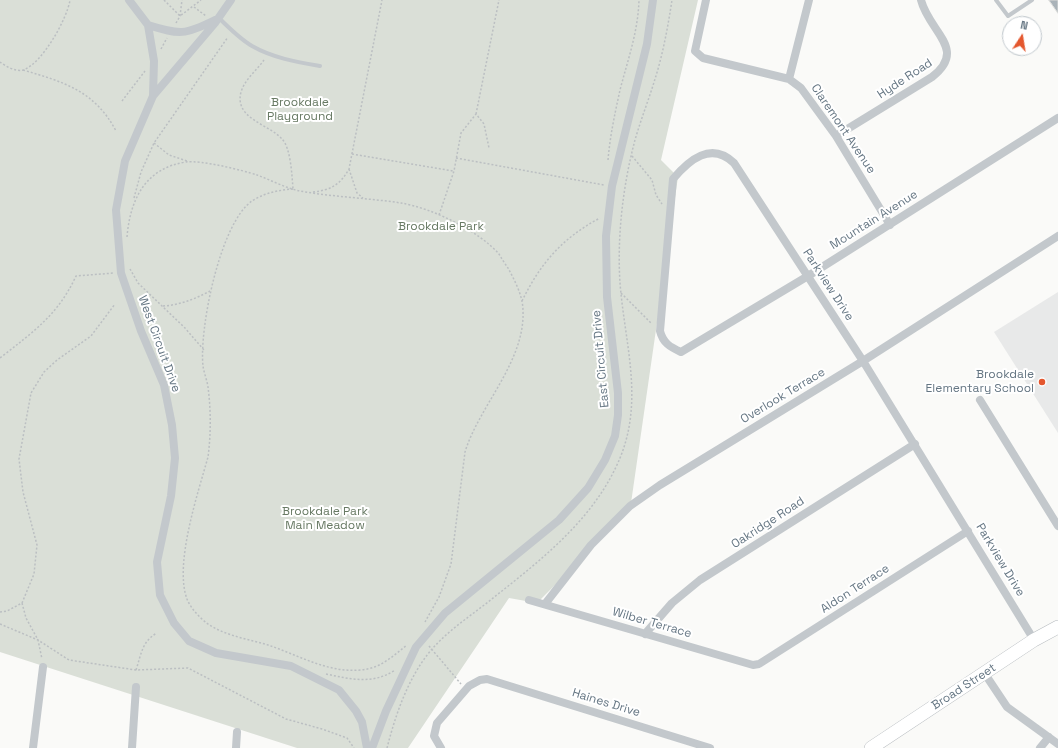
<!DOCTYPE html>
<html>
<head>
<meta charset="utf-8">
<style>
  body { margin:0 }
  #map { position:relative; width:1058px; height:748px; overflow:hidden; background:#fafaf8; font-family:"Space Grotesk",sans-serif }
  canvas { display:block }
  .north { position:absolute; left:1002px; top:16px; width:40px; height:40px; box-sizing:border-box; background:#fff; border:1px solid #c1c8cd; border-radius:50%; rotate:12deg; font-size:11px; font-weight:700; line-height:16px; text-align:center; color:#657683 }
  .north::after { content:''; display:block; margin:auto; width:14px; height:18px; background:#e4572e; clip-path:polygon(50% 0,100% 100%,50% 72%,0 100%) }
</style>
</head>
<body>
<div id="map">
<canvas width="1058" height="748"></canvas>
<div class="north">N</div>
</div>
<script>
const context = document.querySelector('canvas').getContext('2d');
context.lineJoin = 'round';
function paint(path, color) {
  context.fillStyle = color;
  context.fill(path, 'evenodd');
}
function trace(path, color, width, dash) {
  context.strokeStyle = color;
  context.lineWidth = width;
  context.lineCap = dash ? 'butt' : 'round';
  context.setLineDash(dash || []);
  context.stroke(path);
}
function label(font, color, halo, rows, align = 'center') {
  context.font = font + ' "Space Grotesk",sans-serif';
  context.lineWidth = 4;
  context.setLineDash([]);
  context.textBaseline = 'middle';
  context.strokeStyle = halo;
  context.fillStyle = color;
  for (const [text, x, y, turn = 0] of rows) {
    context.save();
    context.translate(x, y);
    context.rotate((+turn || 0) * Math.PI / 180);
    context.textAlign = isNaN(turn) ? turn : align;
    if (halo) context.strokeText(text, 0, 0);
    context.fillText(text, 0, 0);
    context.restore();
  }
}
const built = new Path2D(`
  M1058,292v141l-64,-101z`);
const green = new Path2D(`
  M0,0h698l-37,160 17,17 -48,333 -93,93 -28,-5 -101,150h-111l-297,-96z`);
const building = new Path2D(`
  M1049,0h9v13z`);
const path = new Path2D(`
  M164,0l16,16 21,-16
  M194,7l12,9
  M176,23l4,-7 2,-16
  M161,49l6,-11
  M264,60c-7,10 -19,19 -23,32 -7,27 28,32 41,47 9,9 10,38 11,50
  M0,62c5,4 16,10 23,8 19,-6 44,-51 47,-70
  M23,70c41,12 72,21 93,61
  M122,101l23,-30
  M476,114l23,-114
  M154,143l15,12 18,6
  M352,154l101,17
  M632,156l20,24 4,15 6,9
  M456,158l148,27
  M608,160c2,-24 7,-47 12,-70 8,-31 18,-58 19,-90
  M349,169l8,24 6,5
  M293,189c-14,1 -29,4 -41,12 -32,22 -53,128 -49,165 1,7 4,14 5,21 3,23 3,47 0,70 -10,36 -34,107 -21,142 4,10 13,19 21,25 18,12 40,15 60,21 30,10 60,28 92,25 20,-1 33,-14 47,-25
  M313,192c18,-2 27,-7 36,-23l33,-169
  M134,198l7,-26 13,-29 74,-106
  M439,215l15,-44 7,-38 15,-19 8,10 5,24
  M127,237c3,-37 18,-69 59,-75 15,-2 56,8 71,13 14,5 28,13 43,16 33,6 68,7 101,12 31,5 78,28 98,51 3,5 6,10 9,14 7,13 15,28 15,43 2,51 -44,95 -58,141l-14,112 -12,33 -14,25
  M130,269l8,14 47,45 19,22
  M621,293l31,31
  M522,301c18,-37 40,-63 78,-83
  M163,306c17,-1 32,-7 47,-15
  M0,358c33,-26 58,-43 76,-82l38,-3
  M22,603l4,15 12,22 4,19
  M0,612l7,-1 15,-8 12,-29 3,-29 -14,-53 -4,-33 12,-66 13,-21 13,-12 34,-24 24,-32
  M0,624l38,16 31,20 67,10 52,-2 98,51 36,10 25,9 7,10
  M429,646l32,38
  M136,670c5,-15 6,-29 21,-37
  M326,674c24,5 47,11 69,-4
  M387,748c9,-35 22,-73 46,-100 16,-18 36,-31 55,-46 48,-38 101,-78 128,-135 30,-62 9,-120 4,-184 -3,-47 3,-98 15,-143 6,-21 14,-41 20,-61 8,-25 13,-53 17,-79`);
const lane = new Path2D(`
  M996,0l12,16 24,-16
  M219,18c10,10 21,21 33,28 21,12 45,16 68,20`);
const street = new Path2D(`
  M129,0l19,25 6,36 -1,35
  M231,0l-16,23 -62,73 -28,65 -9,49 5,63 20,58 23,54 8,40 3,33 -4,38 -14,66 3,33 14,28 15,18 27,12 75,13 48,24 17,21 6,11 5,26
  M706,0l-11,51 8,7 86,21 12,9 35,48 54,89
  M148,25c32,10 37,10 67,-5
  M789,79l20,-79
  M836,136l96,-59c36,-28 -3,-45 -11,-77
  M980,400l78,126
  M529,600l224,65 6,-1 209,-133
  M545,604l46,-59 39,-39 30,-21 203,-124 195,-125
  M645,634l27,-31 28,-23 215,-136
  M1034,640l-171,-279 -129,-198c-23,-22 -45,-3 -61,16l-13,152c3,12 10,16 21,21l127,-76 250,-158
  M985,674l22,33 51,37
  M33,748l10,-81
  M132,748l4,-61
  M236,748l1,-16
  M372,748l14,-37 30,-64 29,-34 114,-93 29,-32 17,-28 10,-24 3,-21v-22l-11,-96 -1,-61 6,-50 35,-142 6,-44
  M441,748l-7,-12 3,-13 32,-37 11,-6 7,-1 223,69
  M1040,748l9,-11`);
const primary = new Path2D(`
  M871,748l163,-108 24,-13`);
const markers = [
  [1042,382,4,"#e4572e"]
];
const streetNames = [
  ["Hyde Road",905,79,-33],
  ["Claremont Avenue",843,129,56],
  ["Mountain Avenue",874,220,-32],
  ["Parkview Drive",828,285,57],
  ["West Circuit Drive",159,344,70],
  ["East Circuit Drive",601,359,-95],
  ["Overlook Terrace",783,396,-31],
  ["Oakridge Road",768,523,-33],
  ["Parkview Drive",1000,560,59],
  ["Aldon Terrace",855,589,-33],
  ["Wilber Terrace",652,623,16],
  ["Broad Street",964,687,-33],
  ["Haines Drive",606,703,17]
];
const parkNames = [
  ["Brookdale",300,103],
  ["Playground",300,117],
  ["Brookdale Park",441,227],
  ["Brookdale Park",325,512],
  ["Main Meadow",325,526]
];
const poiNames = [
  ["Brookdale",1034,375],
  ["Elementary School",1034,389]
];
paint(built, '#e8e9e9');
paint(green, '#dadfd7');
paint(building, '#aab3b9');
trace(building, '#dcdcda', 1);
trace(primary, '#b5babe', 14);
trace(path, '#bbbfc2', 1.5, [2, 2]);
trace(lane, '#c3c8cc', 4);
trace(street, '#c3c8cc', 8);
trace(primary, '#fff', 13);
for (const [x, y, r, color] of markers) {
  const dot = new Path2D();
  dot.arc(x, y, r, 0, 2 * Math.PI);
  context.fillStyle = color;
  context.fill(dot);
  trace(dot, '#fff', 1.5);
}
label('12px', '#657683', '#fff', streetNames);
label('12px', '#687a64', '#fff', parkNames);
label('12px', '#657683', '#fff', poiNames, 'right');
</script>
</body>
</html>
